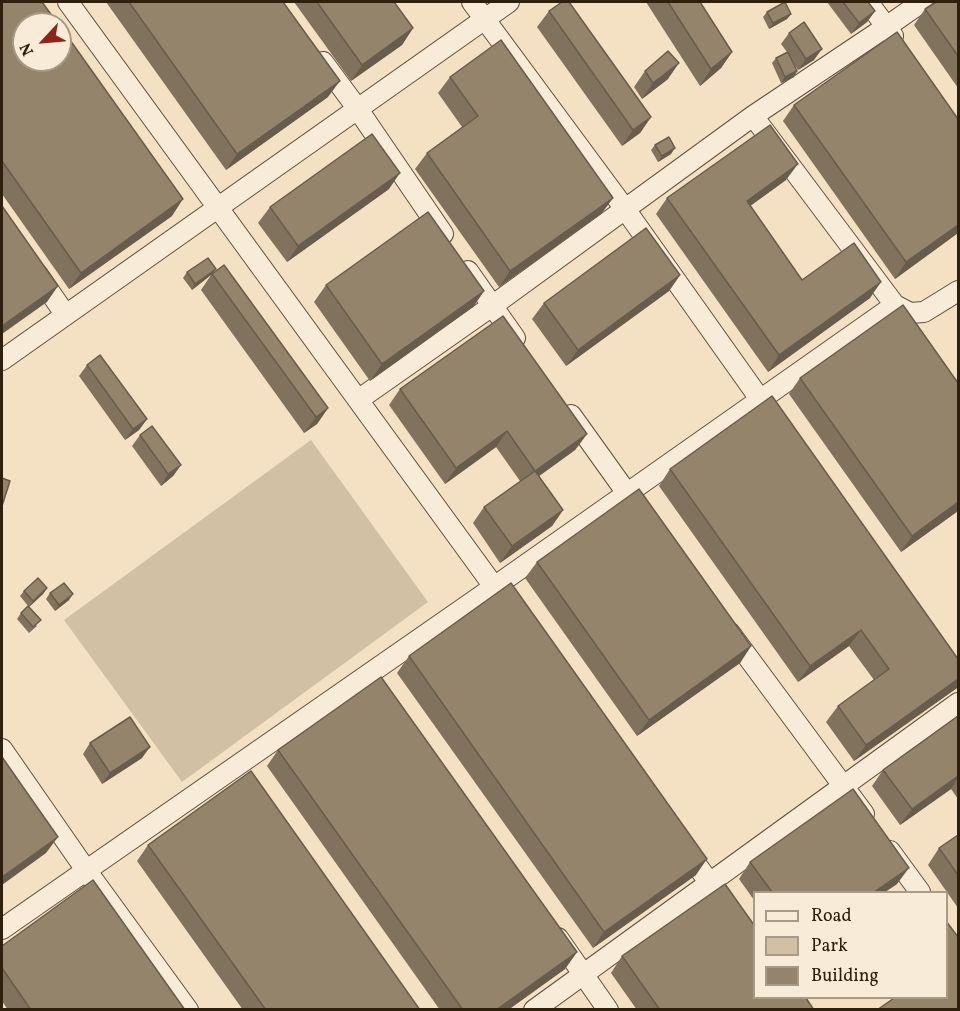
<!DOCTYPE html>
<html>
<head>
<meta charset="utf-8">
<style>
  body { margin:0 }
  #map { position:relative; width:960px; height:1011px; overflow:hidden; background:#f4e1c4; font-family:Vollkorn,serif }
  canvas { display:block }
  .frame { position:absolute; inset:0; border:3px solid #2e200d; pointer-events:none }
  .legend { position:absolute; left:753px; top:891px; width:195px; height:108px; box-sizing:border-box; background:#f8ecd9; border:2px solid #a79a87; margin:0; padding:8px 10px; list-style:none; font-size:18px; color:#2e200d }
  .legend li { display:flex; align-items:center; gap:12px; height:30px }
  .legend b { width:30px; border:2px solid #a79a87 }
  .north { position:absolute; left:12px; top:12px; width:60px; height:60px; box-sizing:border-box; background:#f8ecd9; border:2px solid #a79a87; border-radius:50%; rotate:244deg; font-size:16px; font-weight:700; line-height:24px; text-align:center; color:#2e200d }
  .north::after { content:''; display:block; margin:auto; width:21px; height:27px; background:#8f2418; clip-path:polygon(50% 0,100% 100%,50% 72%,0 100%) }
</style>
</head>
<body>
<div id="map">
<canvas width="960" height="1011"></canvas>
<div class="frame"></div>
<ul class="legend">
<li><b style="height:8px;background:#f8ecd9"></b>Road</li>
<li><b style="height:16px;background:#d2c0a5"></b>Park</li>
<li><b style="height:16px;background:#95846c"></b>Building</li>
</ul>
<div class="north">N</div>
</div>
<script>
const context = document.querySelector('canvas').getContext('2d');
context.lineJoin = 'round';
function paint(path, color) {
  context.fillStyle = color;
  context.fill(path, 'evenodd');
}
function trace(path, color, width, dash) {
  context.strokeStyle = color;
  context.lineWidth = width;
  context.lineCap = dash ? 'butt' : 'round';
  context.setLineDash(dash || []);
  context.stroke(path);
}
const green = new Path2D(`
  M311,440l117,162 -246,180 -118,-162z`);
const minor = new Path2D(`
  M68,2l446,612
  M472,2l153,207 142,200
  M868,2l25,34
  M323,62l34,46 86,126
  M753,116l150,200
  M468,271l47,67
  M38,275l27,39
  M2,360l507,-358
  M358,400l134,-94 261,-190 133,-89 36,-25
  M571,415l63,88
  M730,633l134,181
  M2,749l84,121 102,140
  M685,849l69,95
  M890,851l30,41
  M2,929l492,-342 401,-282 15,8 14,-1 34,-21
  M558,938l50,72
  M534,1010l424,-307`);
const wall = new Path2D(`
  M2,2l170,214 -103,73 -67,-95z
  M106,2h177l45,95 -102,73z
  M294,2h100l19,26 -11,17 -51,36z
  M646,2h54l32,50 -11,16 -21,18z
  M827,2h41l7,9 -8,11 -16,12z
  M958,2v86l-44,-63 11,-16z
  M549,11l102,106 -11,16 -18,13 -85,-119z
  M767,12l24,2 -4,5 -18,10 -6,-12z
  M789,33l25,27 -16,10 -6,-9 2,16 -13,6 -9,-20 4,-5 11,-6 -6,-8z
  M645,71l23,8 -26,20 -8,-12z
  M450,77l163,121 -12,16 -102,73 -84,-118 12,-16 35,-26 -24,-34z
  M794,105l164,14v114l-63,46 -112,-158z
  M655,145l16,9 -13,8 -7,-12z
  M786,180l-36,26 52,74 68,18 -102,74 -112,-158 11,-16z
  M389,189l-102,73 -29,-39 12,-16z
  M187,272l26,1 115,135 -11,16 -13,9 -103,-143 10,-15 -19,15 -9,-12z
  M680,275l-11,16 -103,75 -34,-47 12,-16z
  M326,285l158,6 -11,16 -103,74 -56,-79z
  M87,365l60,54 -8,11 -14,10 -46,-64z
  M800,378l158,133 -57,41 -112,-158z
  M400,389l187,45 -12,16 -36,26 24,34 -11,16 -52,37 -27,-40 11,-16 36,-26 -24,-34 -51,37 -56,-79z
  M140,435l41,30 -8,11 -12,10 -29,-40z
  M670,469l287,219 -103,73 -28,-39 12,-16 36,-26 -25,-34 -51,36 -139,-196z
  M537,562l214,84 -11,17 -103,73 -112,-158z
  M47,588l-4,6 -14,13 -9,-11 4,-5z
  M50,593l19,7 -14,11 -9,-12z
  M21,613l16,13 -8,7 -12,-14z
  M409,656l287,219 -103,73 -196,-275z
  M958,716v83l-7,-10 -51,36 -28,-39 11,-16z
  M90,743l52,15 -40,26 -19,-30z
  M278,750l299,202 -12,17 -57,41h-68l-173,-244z
  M958,835v73l-30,-43 11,-17z
  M148,845l272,165h-177l-106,-149z
  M750,862l147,22 -12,8h-131v8l-15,-21z
  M2,946l183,64h-177l-6,-9z
  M622,956l192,54h-177l-26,-37z`);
const shadedWall = new Path2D(`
  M875,11l-8,11 -16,12 8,-11z
  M791,14l-4,5 -18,10 4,-6z
  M413,28l-11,17 -51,36 11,-16z
  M822,49l-8,11 -16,10 8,-11z
  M732,52l-11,16 -21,18 11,-17z
  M679,63l-11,16 -26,20 11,-16z
  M797,71l-3,6 -13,6 4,-6z
  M340,81l-12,16 -102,73 11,-16z
  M651,117l-11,16 -18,13 11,-16z
  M675,148l-4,6 -13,8 4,-6z
  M798,164l-12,16 -51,37 12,-16z
  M400,173l-11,16 -102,73 11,-16z
  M613,198l-12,16 -102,73 11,-16z
  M183,199l-11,17 -103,73 12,-16z
  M958,225v8l-63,46 11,-17z
  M216,269l-4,5 -20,16 3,-6z
  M680,275l-11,16 -103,75 12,-16z
  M881,282l-11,16 -102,74 11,-17z
  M58,286l-11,16 -45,32v-8z
  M484,291l-11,16 -103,74 12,-17z
  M328,408l-11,16 -13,9 12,-16z
  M147,419l-8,11 -14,10 8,-11z
  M507,431l-11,16 -51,37 11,-16z
  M587,434l-12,16 -51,37 11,-16z
  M181,465l-8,11 -12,10 7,-12z
  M958,502v9l-57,41 11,-16z
  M563,510l-11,16 -52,37 12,-17z
  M47,588l-4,6 -14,13 4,-6z
  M73,594l-4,6 -14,11 4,-6z
  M861,630l-12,16 -51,36 12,-16z
  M751,646l-11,17 -103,73 12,-16z
  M958,679v6l-1,3 -103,73 12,-16z
  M150,747l-8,11 -40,26 8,-11z
  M958,776v2l-7,11 -51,36 12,-16z
  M58,837l-12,16 -44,32v-8z
  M707,859l-11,16 -103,73 11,-16z
  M909,868l-12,16 -12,8h-11z
  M577,952l-12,17 -57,41h-12z`);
const building = new Path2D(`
  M2,2h40l16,22h-34v36h36v-34l123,173 -102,74 -79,-112z
  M129,2h154l57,79 -103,73z
  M317,2h77l19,26 -51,37z
  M562,2h7l82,115 -18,13 -84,-119z
  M668,2h32l32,50 -21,17z
  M785,2l6,12 -18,9 -6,-11z
  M843,2h25l7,9 -16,12z
  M936,2h22v54l-33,-47z
  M804,22l18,27 -16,10 -17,-26z
  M897,32l61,87v106l-52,37 -112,-157z
  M501,40l112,158 -103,73 -83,-118 51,-37 -28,-39z
  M668,51l11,12 -26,20 -8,-12z
  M788,52l9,19 -12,6 -9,-19z
  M770,125l28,39 -51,37 55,79 52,-37 27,39 -102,73 -112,-157z
  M372,134l28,39 -102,73 -28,-39z
  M669,137l6,11 -13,8 -7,-11z
  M2,206l56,80 -56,40z
  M428,212l56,79 -102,73 -56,-79z
  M646,228l34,47 -102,75 -34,-47z
  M208,258l8,11 -21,15 -8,-12z
  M224,265l104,143 -12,9 -104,-143z
  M903,305l55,78v119l-46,34 -112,-158z
  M503,316l84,118 -52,37 -28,-40 -51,37 -56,-79z
  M100,355l47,64 -14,10 -46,-64z
  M772,396l186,263v20l-92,66 -28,-39 51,-37 -28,-39 -51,36 -140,-197z
  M152,426l29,39 -13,9 -28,-39z
  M535,471l28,39 -51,36 -28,-39z
  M2,478l8,3 -8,25z
  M639,489l112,157 -102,74 -112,-158z
  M38,578l9,10 -14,13 -9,-10z
  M64,583l9,11 -14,11 -9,-12z
  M511,583l196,276 -103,73 -195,-276z
  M28,606l13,14 -8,7 -12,-14z
  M381,677l196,275 -81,58h-33l-185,-260z
  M958,716v60l-46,33 -29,-39z
  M130,717l20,30 -40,26 -20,-30z
  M2,757l56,80 -56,40z
  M251,771l169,239h-154l-118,-165z
  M853,789l56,79 -35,24h-102l-22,-30z
  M958,835v40l-19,-27z
  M93,880l92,130h-154l-29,-42v-22z
  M725,884l29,41v73h52l8,12h-154l-38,-54z
  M946,921l12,16v73h-81l17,-12h52z`);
paint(green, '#d2c0a5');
trace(minor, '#60503b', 22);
trace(minor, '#f8ecd9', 20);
paint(wall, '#80725d');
paint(shadedWall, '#685c4c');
paint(building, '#95846c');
trace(building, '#685c4c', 1.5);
</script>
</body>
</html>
